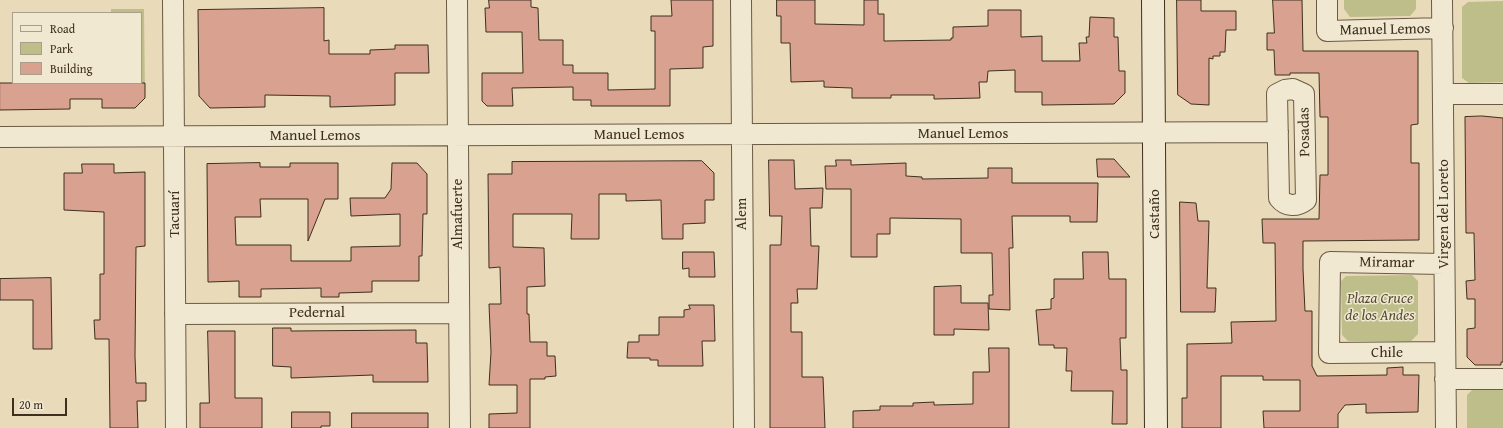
<!DOCTYPE html>
<html>
<head>
<meta charset="utf-8">
<style>
  body { margin:0 }
  #map { position:relative; width:1503px; height:428px; overflow:hidden; background:#e9dbba; font-family:"Gentium Book Plus",serif }
  canvas { display:block }
  .legend { position:absolute; left:12px; top:12px; width:130px; height:72px; box-sizing:border-box; background:#f1e8d2; border:1px solid #a99e8a; margin:0; padding:5px 7px; list-style:none; font-size:12px; color:#3e2f1e }
  .legend li { display:flex; align-items:center; gap:8px; height:20px }
  .legend b { width:20px; border:1px solid #a99e8a }
  .scale { position:absolute; left:12px; top:398px; width:55px; height:18px; box-sizing:border-box; border:2px solid #3e2f1e; border-top:0; padding-left:5px; font-size:12px; line-height:14px; white-space:nowrap; color:#3e2f1e; -webkit-text-stroke:3px #f1e8d2; paint-order:stroke }
</style>
</head>
<body>
<div id="map">
<canvas width="1503" height="428"></canvas>
<ul class="legend">
<li><b style="height:5px;background:#f1e8d2"></b>Road</li>
<li><b style="height:11px;background:#bebe8b"></b>Park</li>
<li><b style="height:11px;background:#d9a190"></b>Building</li>
</ul>
<div class="scale">20 m</div>
</div>
<script>
const context = document.querySelector('canvas').getContext('2d');
context.lineJoin = 'round';
function paint(path, color) {
  context.fillStyle = color;
  context.fill(path, 'evenodd');
}
function trace(path, color, width, dash) {
  context.strokeStyle = color;
  context.lineWidth = width;
  context.lineCap = dash ? 'butt' : 'round';
  context.setLineDash(dash || []);
  context.stroke(path);
}
function label(font, color, halo, rows, align = 'center') {
  context.font = font + ' "Gentium Book Plus",serif';
  context.lineWidth = 3;
  context.setLineDash([]);
  context.textBaseline = 'middle';
  context.strokeStyle = halo;
  context.fillStyle = color;
  for (const [text, x, y, turn = 0] of rows) {
    context.save();
    context.translate(x, y);
    context.rotate((+turn || 0) * Math.PI / 180);
    context.textAlign = isNaN(turn) ? turn : align;
    if (halo) context.strokeText(text, 0, 0);
    context.fillText(text, 0, 0);
    context.restore();
  }
}
const green = new Path2D(`
  M1344,0h72v9l-6,7 -60,1 -6,-8z
  M1503,1v81l-34,1 -7,-5v-71l6,-5z
  M111,9h33l1,89 -4,-15v-70h-30z
  M1412,275l6,6v53l-7,7h-63l-6,-6 -1,-54 5,-5z
  M1474,388l29,1v39h-36v-33z`);
const building = new Path2D(`
  M489,0h42v7l7,1 1,32h24v25h10v8h35v17l47,-1v-58h-4v-15h21l-1,-16h42v46l-10,1v21l-33,1v37h-79v-6h-18v-13l-61,1 1,18h-26l-5,-5v-28h41l-1,-41h-36l-1,-24h4z
  M777,0h38v24l49,1v-25h14v14h6v27l67,-1v-2h2v-11l35,-1v-16h33v27l21,-1v25h38l-1,-18h8l-1,-6h3l1,-20 24,1v19h4l1,34h6v22l-11,11 -72,1v-13h-27v-22l-27,1 -1,11h-8l1,16 -46,1v-4h-43v3h-39v-10l-28,-1v-6l-33,1 -1,-39h-9v-27h-4z
  M1177,0h24v11h35v19h-10l-1,22h-5v4h-7v3l-4,-1v47l-18,-1 -13,-9z
  M1273,0h29l1,51h115v73l-7,1v38h8v77l-116,1v28l2,42h7v55l5,10 70,-1v-7l16,-1v8h16l-1,37 -52,1v-9l-21,1 -7,9v14h-74l-1,-17h37v-31h-37v-4h-42v52h-39v-30h5v-54l45,-1 -1,-21 45,-1 -1,-78h-12l-1,-24h57l1,-44h8v-58h-8l-1,-44h-29v2h-15l-1,-25h-7v-17h7z
  M324,8v33l5,-1v14h41v-4l25,-1v-4h33l1,28h-34v32l-65,2v-11l-65,-1v12l-55,1 -11,-12 -1,-86z
  M0,83h145v15l-10,10h-33v-9h-32v10l-70,1z
  M1482,116l21,2v244h-2v3h-26l-8,-8v-28l8,-1v-29h-8l-1,-18 9,-1 -1,-47h-8l-1,-116z
  M1097,159h17l16,18h-32z
  M769,160h25l1,29 28,-1 -1,20h-12l1,38h8l-2,43h-20l1,14h-7v29h11v45h21l2,51h-55v-183h11l1,-29h-12z
  M836,160h15v5l55,-2v13l16,1v2l66,-1v-10h24v15h86l-1,39h-27v-6h-58l1,32h-4l1,62 -21,-1v-14h4l-1,-42h-31v-34l-71,-1v16h-13v23h-26v-68h-25l-1,-23h11z
  M702,161l12,12v27h-9v23l-22,1v15h-21l-1,-39 -35,1v-7h-27v45h-28l1,-25h-59v33l31,1 1,38 -18,1v27h2l1,28h17v14h8l1,20 -11,1v2h-15v49h-41v-14l28,-1v-28h-28l2,-33 -2,-48h12l-1,-37 -11,1 -1,-94h24v-12z
  M260,163v4h30v-4h48v36h-13l-17,42v-42h-48l1,18h-26l1,28h55v16h60v-14l49,-1v-32l-49,2 -1,-18h35l6,-9 1,-26h25l10,11v40h-4l-1,42h-3v25h-47v11l-33,1v4h-18v-9l-60,1v8h-22v-16l-31,1 -1,-118z
  M82,164h32v9l31,-1v74l-9,1 -1,109 1,27h10v18h-9l1,27h-28l-1,-89h-14l-1,-19h6v-46h4v-62l-40,-2v-37h18z
  M1180,202l16,1 2,18h11l-2,67h9l-1,24h-34z
  M683,252h31l1,25h-26v-9l-6,1z
  M1083,252h25l1,27h17v59h-6l1,32h6v54h-15l1,-33h-42l1,-20h-6l1,-23h-13v-3h-15l-3,-35 15,-1v-10l3,-1v-19h29z
  M51,278l1,71h-19v-49h-33v-21z
  M961,286v17h27l1,27 -35,-1v6h-20v-48z
  M689,305h25l1,36h-13l1,25h-45v-6h-8v-2h-23l1,-16h11v-7h20v-18h25v-7l6,-1z
  M273,328h18v3l125,-1v13h11l1,39h-55v-7l-82,3v-11l-18,-1z
  M208,331h27v67h27v30h-62v-25h9z
  M989,348h20v80h-156v-17l27,-1v-4h33v-3l21,-1v3l39,-1v-32h16z
  M292,412h38v14h-9v2h-29z
  M352,413h76v15h-76z`);
const street = new Path2D(`
  M173,0l3,428
  M457,0l3,428
  M741,0l3,428
  M1327,0v31l116,-3
  M1442,0l4,428
  M1293,89l11,5 2,106c-9,7 -20,7 -27,-2l-2,-104 8,-4z
  M1443,94h60
  M0,137l1278,-5
  M1444,264l-114,-2 -1,91 116,-1
  M175,314l284,-1
  M1445,379h58`);
const secondary = new Path2D(`
  M1153,0l3,428`);
const streetNames = [
  ["Manuel Lemos",1385,30,-1],
  ["Posadas",1305,132,-91],
  ["Manuel Lemos",963,134],
  ["Manuel Lemos",639,135],
  ["Manuel Lemos",315,136],
  ["Tacuarí",175,214,-90],
  ["Almafuerte",458,214,-90],
  ["Alem",742,214,-90],
  ["Castaño",1155,214,-90],
  ["Virgen del Loreto",1444,214,-90],
  ["Miramar",1387,263,1],
  ["Pedernal",317,313],
  ["Chile",1387,353]
];
const parkNames = [
  ["Plaza Cruce",1380,299],
  ["de los Andes",1380,316]
];
paint(green, '#bebe8b');
paint(building, '#d9a190');
trace(building, '#3e2f1e', 1);
trace(street, '#695a45', 22);
trace(secondary, '#3e2f1e', 24);
trace(street, '#f1e8d2', 20);
trace(secondary, '#f1e8d2', 22);
label('15px', '#3e2f1e', '#f1e8d2', streetNames);
label('italic 15px', '#584c34', '#f1e8d2', parkNames);
</script>
</body>
</html>
